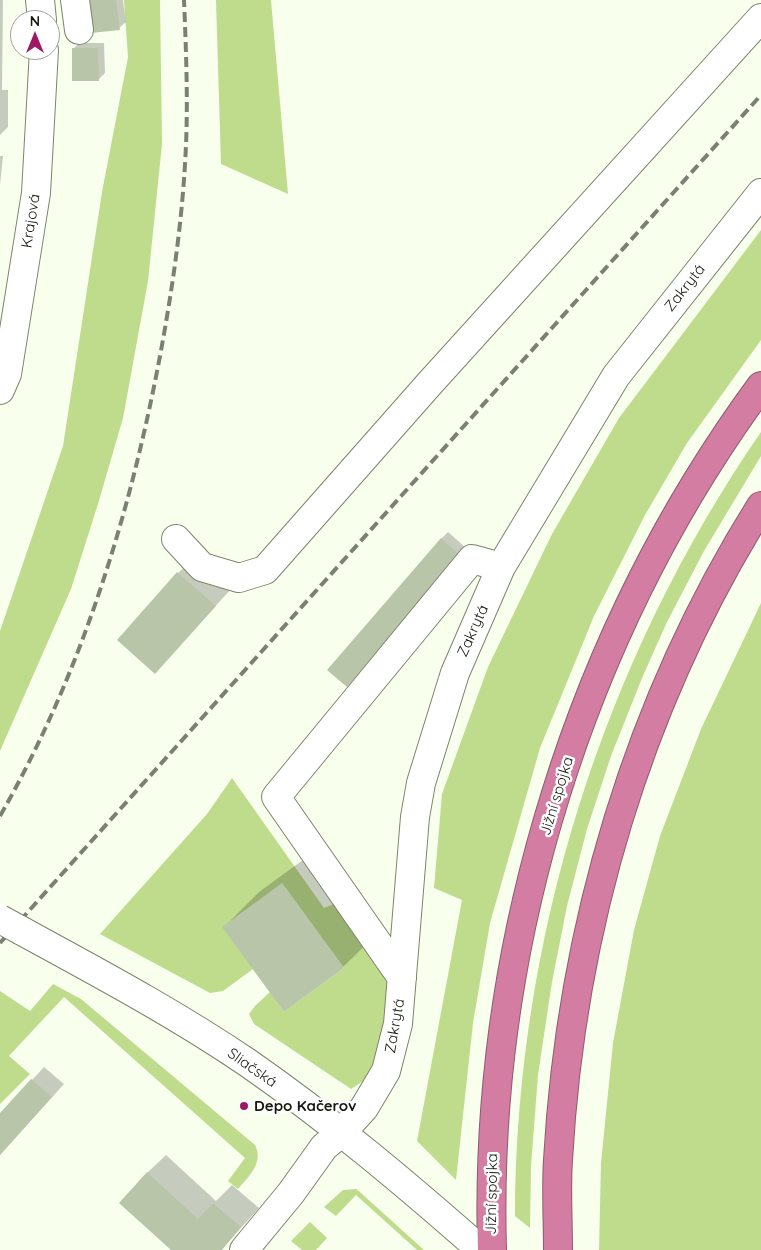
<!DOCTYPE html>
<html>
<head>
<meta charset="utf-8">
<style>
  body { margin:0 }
  #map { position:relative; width:761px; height:1250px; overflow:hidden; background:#f8ffed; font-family:Quicksand,sans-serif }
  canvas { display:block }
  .north { position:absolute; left:10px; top:10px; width:50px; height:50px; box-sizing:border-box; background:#fff; border:1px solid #a2a39f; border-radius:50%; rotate:0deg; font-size:14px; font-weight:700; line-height:20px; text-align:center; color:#161a0f }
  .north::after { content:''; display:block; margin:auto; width:18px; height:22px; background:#a01763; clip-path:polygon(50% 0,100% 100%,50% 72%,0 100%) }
</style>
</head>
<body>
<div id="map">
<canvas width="761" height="1250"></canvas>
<div class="north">N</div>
</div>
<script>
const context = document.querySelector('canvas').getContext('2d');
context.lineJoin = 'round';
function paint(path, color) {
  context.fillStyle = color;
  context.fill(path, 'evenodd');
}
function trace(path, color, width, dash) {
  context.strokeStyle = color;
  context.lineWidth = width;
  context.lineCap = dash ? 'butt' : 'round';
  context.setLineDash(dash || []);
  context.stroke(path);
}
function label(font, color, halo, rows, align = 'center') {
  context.font = font + ' Quicksand,sans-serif';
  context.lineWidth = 5;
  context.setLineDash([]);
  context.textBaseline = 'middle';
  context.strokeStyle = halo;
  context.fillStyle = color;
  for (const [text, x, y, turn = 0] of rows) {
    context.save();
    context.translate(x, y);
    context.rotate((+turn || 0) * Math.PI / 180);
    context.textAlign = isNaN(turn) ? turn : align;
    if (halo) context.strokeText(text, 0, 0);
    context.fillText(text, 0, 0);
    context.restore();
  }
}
const green = new Path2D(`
  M124,0h36l2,144 -14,137 -25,137 -25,86 -27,85 -71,162v-120l63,-185 39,-254 26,-135z
  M216,0h55l17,194 -67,-30z
  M761,230v110l-74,103 -42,72 -51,101 -54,132 -50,175 -17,100 -17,157 -39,-39 45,-241 -28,-12 8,-94 46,-127 64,-133 67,-116z
  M761,432v24l-57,95 -37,71 -25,56 -31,78 -24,73 -20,77 -15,76 -14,93 -7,91 -1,62 -15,-12c1,-278 88,-555 246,-784z
  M761,603v647h-162l2,-87 12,-120 21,-113 26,-94 41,-107z
  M232,778l92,130 12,-5 51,76v25l-9,54 -13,22 -14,9 -97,-65 -5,-10 6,-8 15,-14 14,20 60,-44 -62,-85 -29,86 -30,22 -13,2 -110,-59 107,-120z
  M53,984l28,15 174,146c9,18 -6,31 -17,44l-10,-8 17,-23 -181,-161 -55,59 21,18 -30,30v-113l30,20z
  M356,1189l5,4 63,57h-7l-61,-55 -20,21 -12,-9 19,-17z
  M310,1222l17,16 -11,12h-14l-11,-9z`);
const shadow = new Path2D(`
  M0,0h3l-1,90h6v37l-8,8z
  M89,0h34l3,22 -7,6z
  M79,43h25l1,30 -6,6 -26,-30z
  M0,156h3l-3,29z
  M448,532l18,16 -113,131 88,-140z
  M197,555l36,32 -78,85 23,-99z
  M318,849l61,83 -36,35 -59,43 -60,-83 35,-35z
  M44,1067l20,17 -64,71v-40z
  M166,1155l50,46 16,-16 27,23 -38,42h-48l-26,-77z`);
const building = new Path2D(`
  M87,0h29l4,30 -29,3z
  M72,48h26l1,33h-27z
  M441,538l19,17 -113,132 -20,-17z
  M177,572l39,34 -61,68 -38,-34z
  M282,883l62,85 -60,44 -62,-85z
  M31,1079l21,18 -52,58v-42z
  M147,1172l51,47 15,-16 28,24 -19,23h-51l-52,-47z`);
const minor = new Path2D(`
  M40,0l2,20
  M75,0l4,30
  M0,390l7,-16 29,-181 8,-143
  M176,539l26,28 37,11 26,-8 165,-187 331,-365
  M22,931c77,42 154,83 226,132 82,57 158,121 233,187
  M402,978l-126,-181 196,-238 29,8
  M244,1250l47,-57 33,-46 18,-15 22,-24 22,-37 12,-47 17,-207 6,-34 34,-110 46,-106 115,-191 145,-183`);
const highway = new Path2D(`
  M492,1250c-9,-305 88,-618 269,-864
  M558,1250c0,-30 -2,-61 0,-90 13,-231 80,-458 203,-654`);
const rail = new Path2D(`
  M0,816c81,-141 130,-301 160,-460 13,-70 23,-140 26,-211 2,-48 0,-97 -2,-145
  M0,943l761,-848`);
const minorBridge = new Path2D(`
  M0,919l22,12`);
const markers = [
  [244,1106,5,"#a01763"]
];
const streetNames = [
  ["Krajová",31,221,-81],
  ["Zakrytá",685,288,-52],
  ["Zakrytá",473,631,-66],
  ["Jižní spojka",557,796,-73],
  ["Zakrytá",395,1026,-80],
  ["Sliačská",252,1068,35],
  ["Jižní spojka",492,1194,-89]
];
const poiNames = [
  ["Depo Kačerov",254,1106]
];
paint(green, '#bfdc8d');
paint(shadow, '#0003');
paint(building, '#b9c5a9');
trace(minor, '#7a856a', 30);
trace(highway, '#905a6e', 30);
trace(minor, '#fff', 28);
trace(highway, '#d27da1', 28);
trace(rail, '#7b8072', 4, [10, 5]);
trace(minorBridge, '#7a856a', 30, []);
trace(minorBridge, '#fff', 28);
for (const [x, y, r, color] of markers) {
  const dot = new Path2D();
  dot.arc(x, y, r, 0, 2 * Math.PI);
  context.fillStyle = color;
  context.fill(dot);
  trace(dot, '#fff', 2);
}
label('15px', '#161a0f', '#fff', streetNames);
label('bold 15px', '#161a0f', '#fff', poiNames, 'left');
</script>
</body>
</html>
